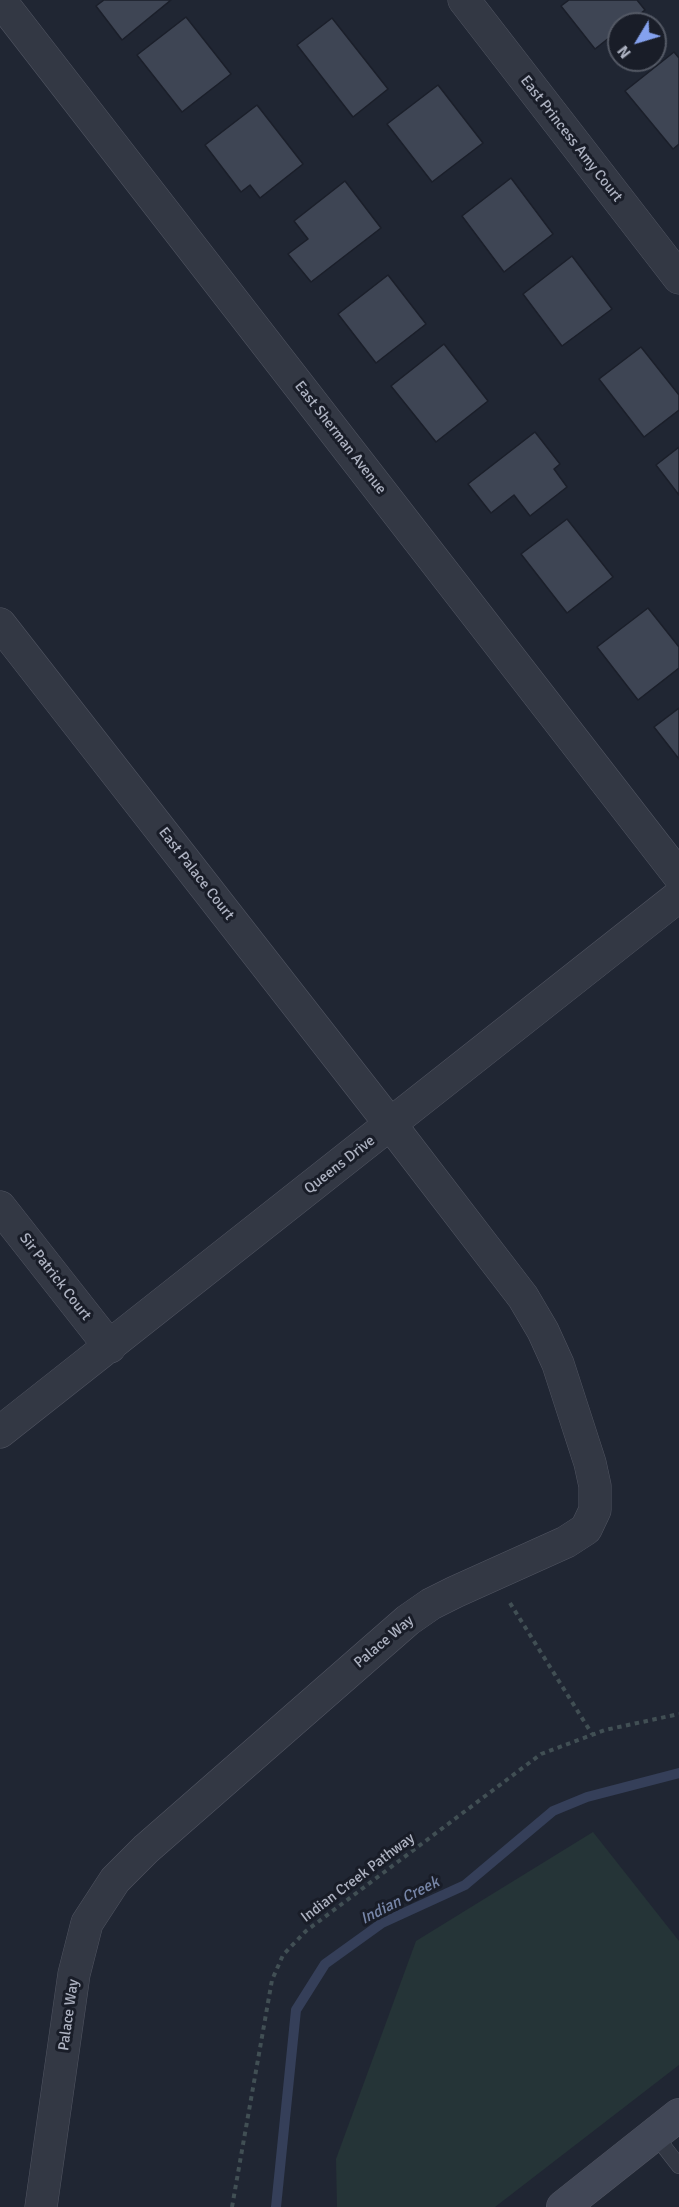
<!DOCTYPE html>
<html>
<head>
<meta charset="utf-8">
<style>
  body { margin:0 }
  #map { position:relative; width:679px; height:2207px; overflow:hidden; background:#202633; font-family:Signika,sans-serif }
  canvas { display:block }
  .north { position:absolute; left:607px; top:12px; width:60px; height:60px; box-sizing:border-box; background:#191d28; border:2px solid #545965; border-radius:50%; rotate:232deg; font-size:16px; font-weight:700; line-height:24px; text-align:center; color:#adb2c1 }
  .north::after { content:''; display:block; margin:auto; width:21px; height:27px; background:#84a1ee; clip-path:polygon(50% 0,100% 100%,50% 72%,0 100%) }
</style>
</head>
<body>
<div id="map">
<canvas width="679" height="2207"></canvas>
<div class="north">N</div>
</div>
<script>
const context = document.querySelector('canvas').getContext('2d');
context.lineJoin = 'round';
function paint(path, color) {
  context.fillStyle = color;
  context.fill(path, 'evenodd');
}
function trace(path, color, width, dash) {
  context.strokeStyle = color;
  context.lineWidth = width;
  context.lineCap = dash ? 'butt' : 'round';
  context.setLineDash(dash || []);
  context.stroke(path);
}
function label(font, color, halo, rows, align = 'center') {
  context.font = font + ' Signika,sans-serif';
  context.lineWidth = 6;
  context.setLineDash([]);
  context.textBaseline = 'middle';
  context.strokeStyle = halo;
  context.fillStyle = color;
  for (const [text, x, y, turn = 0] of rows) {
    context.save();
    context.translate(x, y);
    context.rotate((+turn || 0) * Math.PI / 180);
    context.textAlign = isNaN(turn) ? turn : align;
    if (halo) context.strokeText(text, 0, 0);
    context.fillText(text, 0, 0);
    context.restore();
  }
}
const green = new Path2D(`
  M593,1832l86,109v124l-184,142h-158l-1,-48 80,-218z`);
const stream = new Path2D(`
  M276,2207l20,-197 29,-46 57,-41 83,-38 88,-74 34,-14 92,-24`);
const building = new Path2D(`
  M104,0h67l-49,40 -26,-34z
  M569,0h68l8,10 -18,14h-8v6l-24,19 -34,-43z
  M186,17l45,57 -49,38 -45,-57z
  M332,18l56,71 -35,28 -56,-72z
  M674,52l5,6v86l-6,5 -48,-58z
  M438,85l45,58 -51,39 -45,-58z
  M257,105l46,59 -43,34 -10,-13 -9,7 -36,-47z
  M511,178l42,56 -49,38 -42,-56z
  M345,181l36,47 -70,54 -23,-28 20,-15 -14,-18z
  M572,256l40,53 -50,37 -39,-52z
  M388,275l38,49 -50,39 -38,-49z
  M444,344l44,57 -52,41 -45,-56z
  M641,347l38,48v15l-35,27 -45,-58z
  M535,432l25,32 -6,5 13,18 -37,29 -16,-21 -23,18 -23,-29z
  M679,447v48l-23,-30z
  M567,519l46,58 -46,36 -46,-59z
  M648,608l31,39v21l-41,32 -41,-53z
  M679,708v51l-25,-32z`);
const path = new Path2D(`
  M510,1603l82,131
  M232,2207l40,-227 11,-25 23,-24 235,-177 64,-24 74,-16`);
const service = new Path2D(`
  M655,2135l24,31`);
const minor = new Path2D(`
  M0,0l679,876
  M464,0l215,278
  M0,624l391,501 132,172 20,34 15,33 32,99 5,23v24l-9,19 -20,13 -111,50 -24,12 -23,16 -262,229 -31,31 -28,43 -13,51 -33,233
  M0,1207l110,140
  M0,1432l679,-536`);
const secondary = new Path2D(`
  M563,2207l116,-92`);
const streetNames = [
  ["East Princess Amy Court",571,139,52],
  ["East Sherman Avenue",340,438,52],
  ["East Palace Court",196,874,52],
  ["Queens Drive",340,1165,-38],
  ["Sir Patrick Court",55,1277,52],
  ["Palace Way",384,1642,-40],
  ["Indian Creek Pathway",358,1878,-37],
  ["Palace Way",69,2015,-82]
];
const waterNames = [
  ["Indian Creek",400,1901,-27]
];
paint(green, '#253437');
trace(stream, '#353f59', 10);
paint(building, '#3e4554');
trace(building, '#1b1f2a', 1.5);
trace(service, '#515562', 16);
trace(minor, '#515562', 33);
trace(secondary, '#515562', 34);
trace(path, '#414f54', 4, [4.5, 4.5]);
trace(service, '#333844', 15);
trace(minor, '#333844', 32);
trace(secondary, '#414756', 33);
label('15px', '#adb2c1', '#191d28', streetNames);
label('italic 16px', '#7786a8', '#191d28', waterNames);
</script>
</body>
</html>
